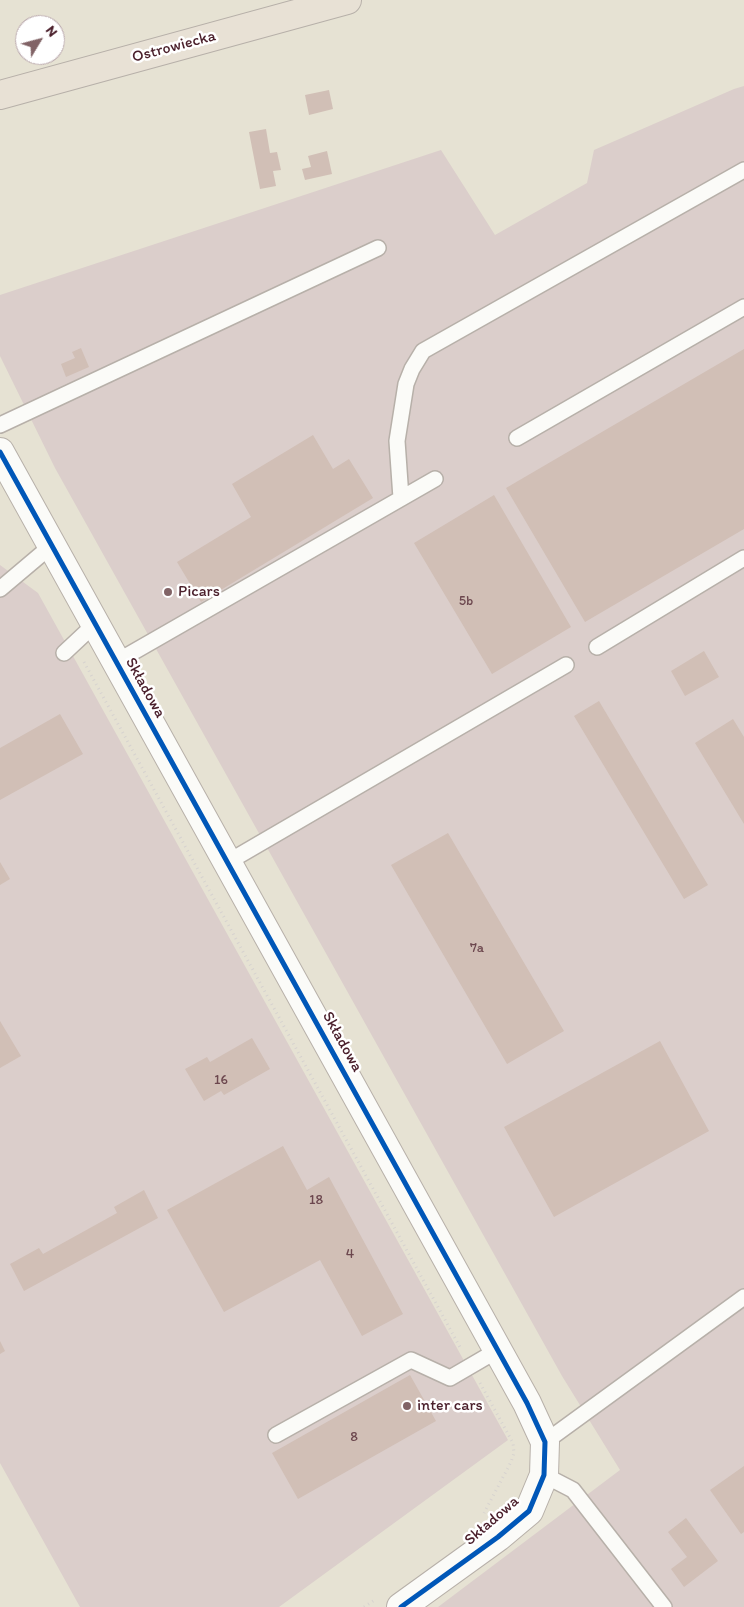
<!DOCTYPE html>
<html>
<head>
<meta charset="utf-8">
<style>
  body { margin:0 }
  #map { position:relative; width:744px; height:1607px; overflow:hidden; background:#e6e2d3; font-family:Itim,sans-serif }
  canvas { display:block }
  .north { position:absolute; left:15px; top:15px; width:50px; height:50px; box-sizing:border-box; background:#fff; border:1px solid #b7a5aa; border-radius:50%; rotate:53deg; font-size:14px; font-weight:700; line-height:20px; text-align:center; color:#4a1f2b }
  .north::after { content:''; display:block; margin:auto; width:18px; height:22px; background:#816366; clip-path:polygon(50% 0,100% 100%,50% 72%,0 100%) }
</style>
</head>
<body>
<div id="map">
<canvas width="744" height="1607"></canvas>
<div class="north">N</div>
</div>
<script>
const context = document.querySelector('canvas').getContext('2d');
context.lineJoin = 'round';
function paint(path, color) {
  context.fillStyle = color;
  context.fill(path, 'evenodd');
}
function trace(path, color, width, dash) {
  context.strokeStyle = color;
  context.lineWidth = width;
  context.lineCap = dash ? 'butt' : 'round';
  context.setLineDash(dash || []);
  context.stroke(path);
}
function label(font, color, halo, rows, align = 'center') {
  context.font = font + ' Itim,sans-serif';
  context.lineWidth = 5;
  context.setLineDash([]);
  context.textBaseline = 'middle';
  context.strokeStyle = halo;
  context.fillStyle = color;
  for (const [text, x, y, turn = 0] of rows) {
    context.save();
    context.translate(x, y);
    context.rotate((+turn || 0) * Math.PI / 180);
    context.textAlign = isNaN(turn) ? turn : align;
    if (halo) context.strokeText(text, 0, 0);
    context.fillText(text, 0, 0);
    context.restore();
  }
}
const industrial = new Path2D(`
  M744,86v1521h-306l182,-137 -58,-94 -507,-908 -55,-112v-61l441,-145 54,85 92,-52 7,-33 140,-61z
  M0,565l38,28 470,847 -229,167h-199l-80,-144z`);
const building = new Path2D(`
  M329,90l4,19 -24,6 -4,-20z
  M266,129l4,24 7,-1 4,18 -8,1 3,15 -16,3 -11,-57z
  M327,151l5,23 -27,6 -3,-11 9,-2 -3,-11z
  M81,348l8,19 -23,10 -5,-13 14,-6 -3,-6z
  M744,349v180l-159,93 -79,-134z
  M313,435l20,34 16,-10 24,39 -172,104 -24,-40 74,-45 -19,-33z
  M494,495l77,132 -79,47 -78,-131z
  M704,651l15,26 -34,19 -14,-25z
  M599,701l109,184 -24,14 -110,-183z
  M60,714l23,40 -83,46v-52z
  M733,719l11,18v87l-49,-81z
  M448,833l116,198 -57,33 -116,-199z
  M0,862l10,17 -10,6z
  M0,1021l21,35 -21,12z
  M252,1038l18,31 -46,26 -3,-4 -17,10 -19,-32 22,-12 3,5z
  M660,1041l49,90 -155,86 -50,-90z
  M283,1146l24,44 22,-13 74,137 -41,22 -42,-76 -96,52 -57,-102z
  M144,1190l14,28 -134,73 -14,-27 29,-16 4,6 74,-41 -3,-6z
  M0,1341l5,10 -5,3z
  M410,1375l26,46 -138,78 -26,-46z
  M744,1466v66l-3,2 -31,-44z
  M686,1518l32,43 -34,26 -13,-18 16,-12 -19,-25z`);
const path = new Path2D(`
  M84,662l377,687
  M480,1383l33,60 1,10 -3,9 -27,51
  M364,1607l12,-8`);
const service = new Path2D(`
  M0,425l378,-177
  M517,438l227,-131
  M401,498l-4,-57 9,-57 6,-15 11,-18 321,-181
  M0,589l51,-43
  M597,647l147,-89
  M64,653l31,-29
  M116,662l319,-183
  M228,862l338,-197
  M276,1435l135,-75 39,18 48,-28
  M545,1442l199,-145
  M544,1475l29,15 91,117`);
const minor = new Path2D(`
  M0,452l527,951 18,39 -1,33 -15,36 -31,26 -97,70`);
const primary = new Path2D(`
  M0,95l347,-95`);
const cycleway = new Path2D(`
  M0,452l527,951 18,39 -1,33 -15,36 -31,26 -97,70`);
const markers = [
  [168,592,5,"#816366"],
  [407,1406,5,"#816366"]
];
const numberNames = [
  ["5b",466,601],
  ["7a",477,948],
  ["16",221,1080],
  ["18",316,1200],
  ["4",350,1254],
  ["8",354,1437]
];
const streetNames = [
  ["Ostrowiecka",174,47,-15],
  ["Składowa",145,688,61],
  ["Składowa",342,1042,61],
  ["Składowa",492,1521,-41]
];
const poiNames = [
  ["Picars",178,592],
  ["inter cars",417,1406]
];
paint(industrial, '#dbcecb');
paint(building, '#d1bfb6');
trace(service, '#b7b0a9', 18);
trace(minor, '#b7b0a9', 30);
trace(primary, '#b7b0a9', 30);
trace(path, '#d6d2cf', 3, [1, 4]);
trace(service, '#fbfbf8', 15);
trace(minor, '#fbfbf8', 28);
trace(primary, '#e8e1d5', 28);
trace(cycleway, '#0057b8', 5);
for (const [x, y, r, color] of markers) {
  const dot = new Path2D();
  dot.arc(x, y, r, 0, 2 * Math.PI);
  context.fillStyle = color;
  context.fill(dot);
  trace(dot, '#fff', 2);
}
label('14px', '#6c474e', null, numberNames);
label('16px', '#4a1f2b', '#fff', streetNames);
label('16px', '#4a1f2b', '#fff', poiNames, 'left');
</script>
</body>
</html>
